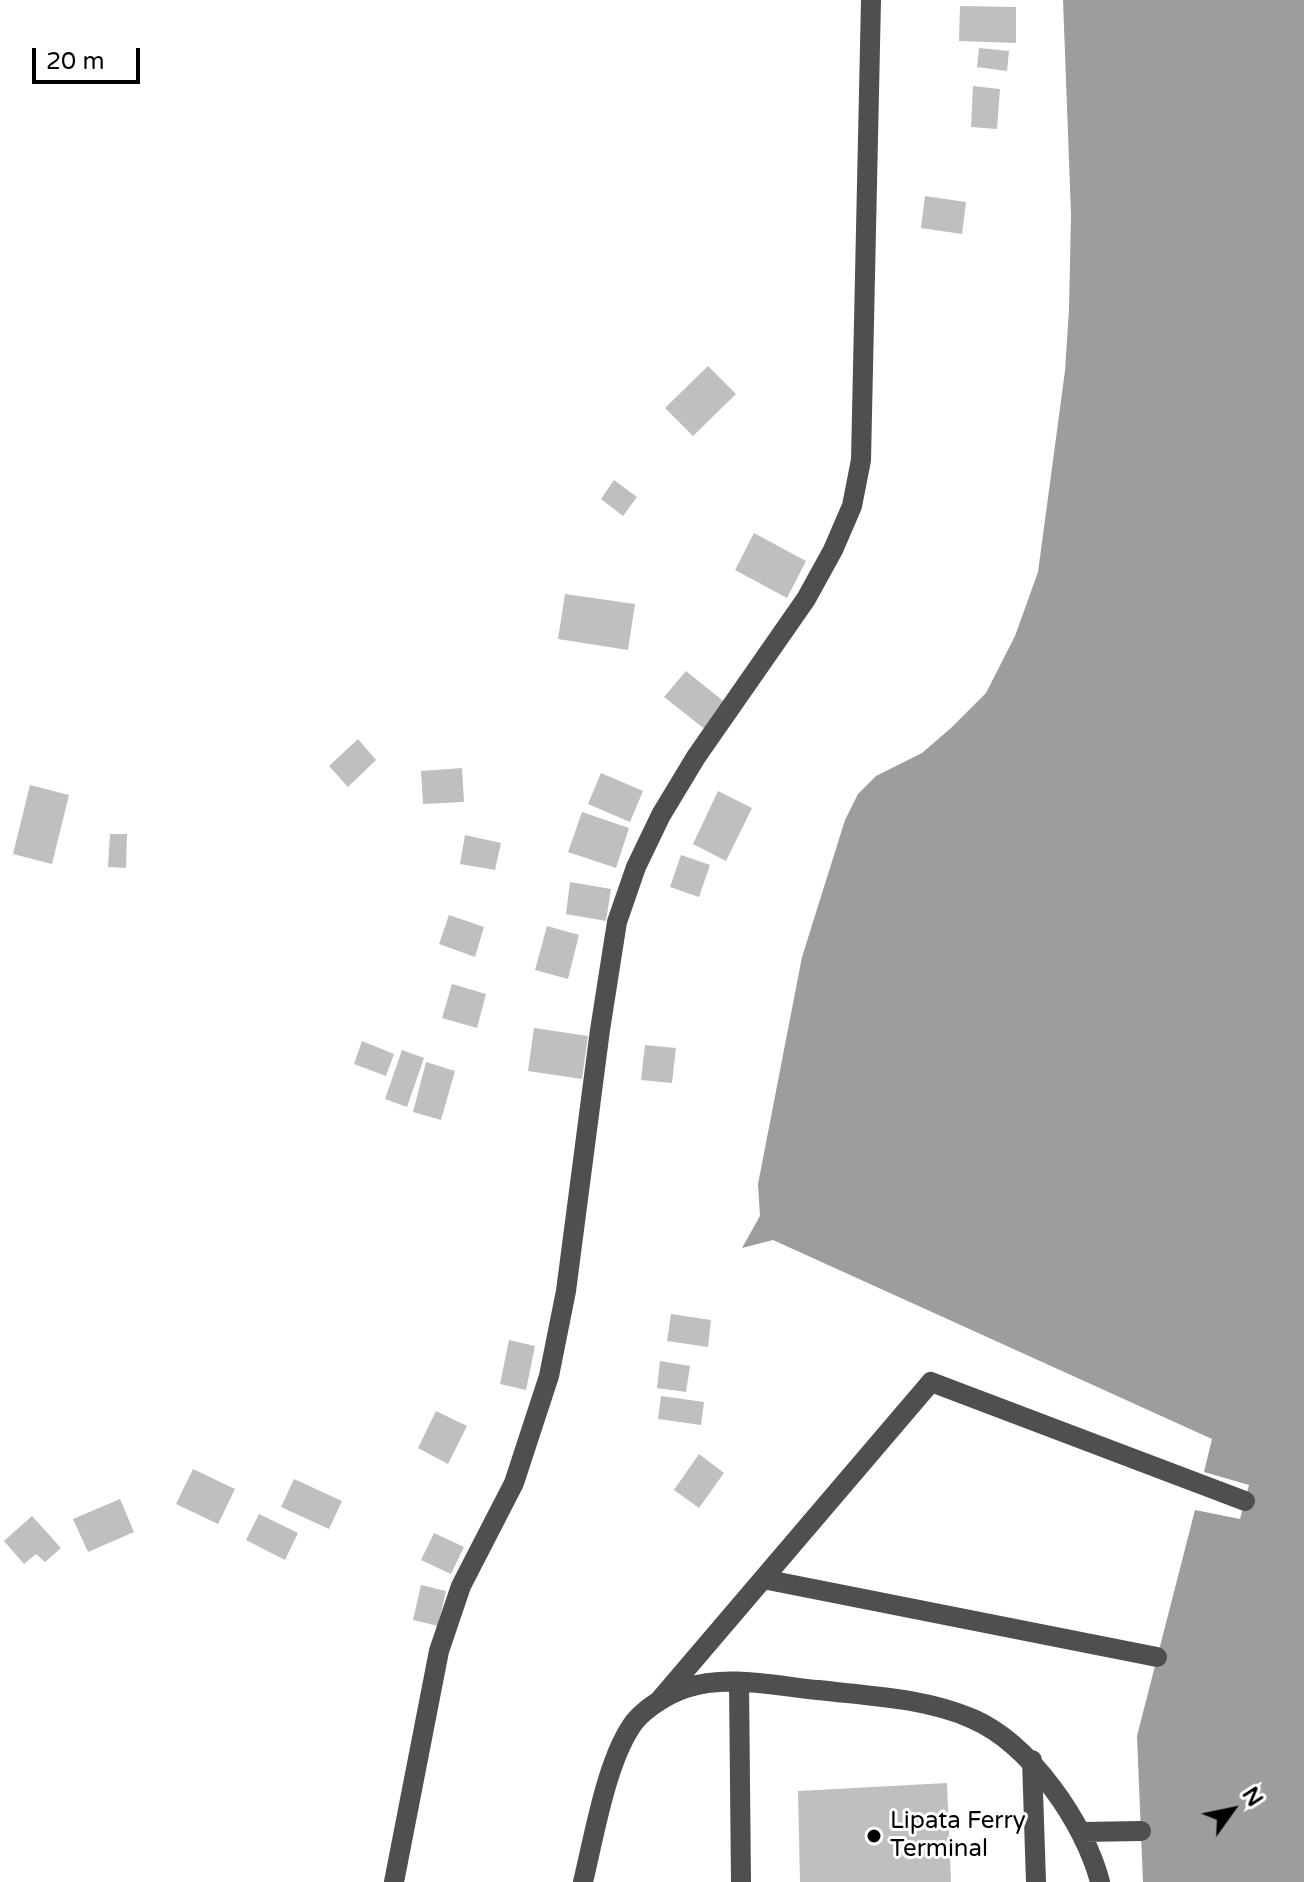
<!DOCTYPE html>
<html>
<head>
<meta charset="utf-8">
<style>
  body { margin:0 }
  #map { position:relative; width:1304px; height:1882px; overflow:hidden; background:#fff; font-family:"Varela Round",sans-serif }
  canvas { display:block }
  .north { position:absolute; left:1192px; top:1770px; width:80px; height:80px; -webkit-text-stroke:6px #fff; paint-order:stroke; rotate:57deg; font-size:22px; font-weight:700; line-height:32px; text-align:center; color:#000 }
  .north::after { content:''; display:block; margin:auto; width:28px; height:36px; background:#000; clip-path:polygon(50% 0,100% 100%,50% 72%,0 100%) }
  .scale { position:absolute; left:32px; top:48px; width:108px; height:36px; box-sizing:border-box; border:4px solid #000; border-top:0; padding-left:10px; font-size:24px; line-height:28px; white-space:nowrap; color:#000; -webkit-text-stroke:6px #fff; paint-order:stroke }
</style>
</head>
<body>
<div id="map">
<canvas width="1304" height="1882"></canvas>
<div class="north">N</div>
<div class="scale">20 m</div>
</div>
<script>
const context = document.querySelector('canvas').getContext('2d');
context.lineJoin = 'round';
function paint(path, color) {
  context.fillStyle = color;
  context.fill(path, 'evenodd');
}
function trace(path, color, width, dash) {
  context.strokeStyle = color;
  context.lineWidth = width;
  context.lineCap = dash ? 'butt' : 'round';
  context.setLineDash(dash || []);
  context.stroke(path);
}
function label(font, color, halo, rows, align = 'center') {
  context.font = font + ' "Varela Round",sans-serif';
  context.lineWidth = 6;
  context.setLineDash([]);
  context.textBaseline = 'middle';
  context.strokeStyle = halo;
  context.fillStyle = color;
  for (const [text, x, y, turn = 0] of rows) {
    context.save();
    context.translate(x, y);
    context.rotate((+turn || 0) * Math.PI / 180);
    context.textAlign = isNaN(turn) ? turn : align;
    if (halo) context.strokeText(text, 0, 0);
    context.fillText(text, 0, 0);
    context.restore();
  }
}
const water = new Path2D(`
  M1063,0h241v1882h-161l-6,-146 58,-226 45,9 9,-34 -45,-13 8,-33 -439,-199 -31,8 18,-32 -2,-32 44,-227 43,-137 13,-26 18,-18 46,-23 29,-25 35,-35 29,-57 23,-64 27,-201 4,-62 2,-95z`);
const building = new Path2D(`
  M960,6l56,1v36l-57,-2z
  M979,48l30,3 -2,20 -30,-4z
  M973,86l27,3 -3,40 -26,-2z
  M925,196l41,6 -4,32 -41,-6z
  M708,366l28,28 -43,42 -28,-28z
  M614,480l23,17 -14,19 -22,-17z
  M754,533l52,28 -19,37 -52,-28z
  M565,594l70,10 -7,46 -70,-11z
  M686,671l41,33 -21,26 -42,-33z
  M358,739l18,21 -28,27 -19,-21z
  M462,768l2,34 -41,2 -2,-33z
  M601,773l42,18 -13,31 -42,-18z
  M30,785l39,10 -17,69 -39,-10z
  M718,791l34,17 -26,53 -33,-17z
  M582,812l47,16 -13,40 -48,-16z
  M110,834h17l-1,34 -18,-1z
  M465,835l36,8 -6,27 -35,-6z
  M681,855l29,10 -11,32 -29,-10z
  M570,882l41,7 -5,32 -40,-7z
  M449,915l35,12 -9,30 -36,-13z
  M547,926l32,9 -11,44 -33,-9z
  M452,984l34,10 -9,34 -35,-10z
  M534,1028l54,8 -6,43 -54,-8z
  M362,1041l32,13 -8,22 -32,-12z
  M645,1045l31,3 -4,35 -31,-3z
  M402,1050l22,8 -17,49 -22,-8z
  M426,1062l29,9 -14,49 -28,-8z
  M671,1314l40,6 -3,27 -41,-6z
  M509,1340l26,6 -9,44 -26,-6z
  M660,1361l30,5 -4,26 -29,-4z
  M661,1396l43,6 -3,23 -43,-6z
  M436,1411l31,15 -19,38 -30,-16z
  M699,1454l25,19 -25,35 -25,-18z
  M193,1469l42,20 -17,35 -42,-20z
  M294,1479l48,22 -13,28 -48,-22z
  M120,1499l14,33 -46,20 -15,-33z
  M259,1514l39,19 -13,27 -39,-20z
  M32,1516l29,32 -16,14 -9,-8 -12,10 -20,-23z
  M434,1533l30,14 -13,27 -30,-14z
  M421,1585l25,6 -8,35 -25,-6z
  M947,1783l4,99h-151l-2,-91z`);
const minor = new Path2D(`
  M763,1579l394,78
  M739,1682l2,200
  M658,1702l273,-320 314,119
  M1032,1760l4,122
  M1082,1832l59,-1
  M394,1882l45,-231 22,-65 53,-103 35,-107 17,-85 34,-261 17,-108 19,-55 25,-52 35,-58 110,-158 27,-49 19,-44 9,-46 10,-460
  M583,1882c11,-45 24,-125 52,-161 12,-14 33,-27 51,-33 41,-14 90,-2 132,2 51,6 108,8 155,29 57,25 112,104 127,163`);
const markers = [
  [874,1836,8,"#000"]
];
const poiNames = [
  ["Lipata Ferry",890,1822],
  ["Terminal",890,1850]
];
paint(water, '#9d9d9d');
paint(building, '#bfbfbf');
trace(minor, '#4f4f4f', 20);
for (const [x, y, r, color] of markers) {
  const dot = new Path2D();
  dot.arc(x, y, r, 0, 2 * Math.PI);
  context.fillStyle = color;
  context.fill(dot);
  trace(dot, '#fff', 3);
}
label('24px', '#000', '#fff', poiNames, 'left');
</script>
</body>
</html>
